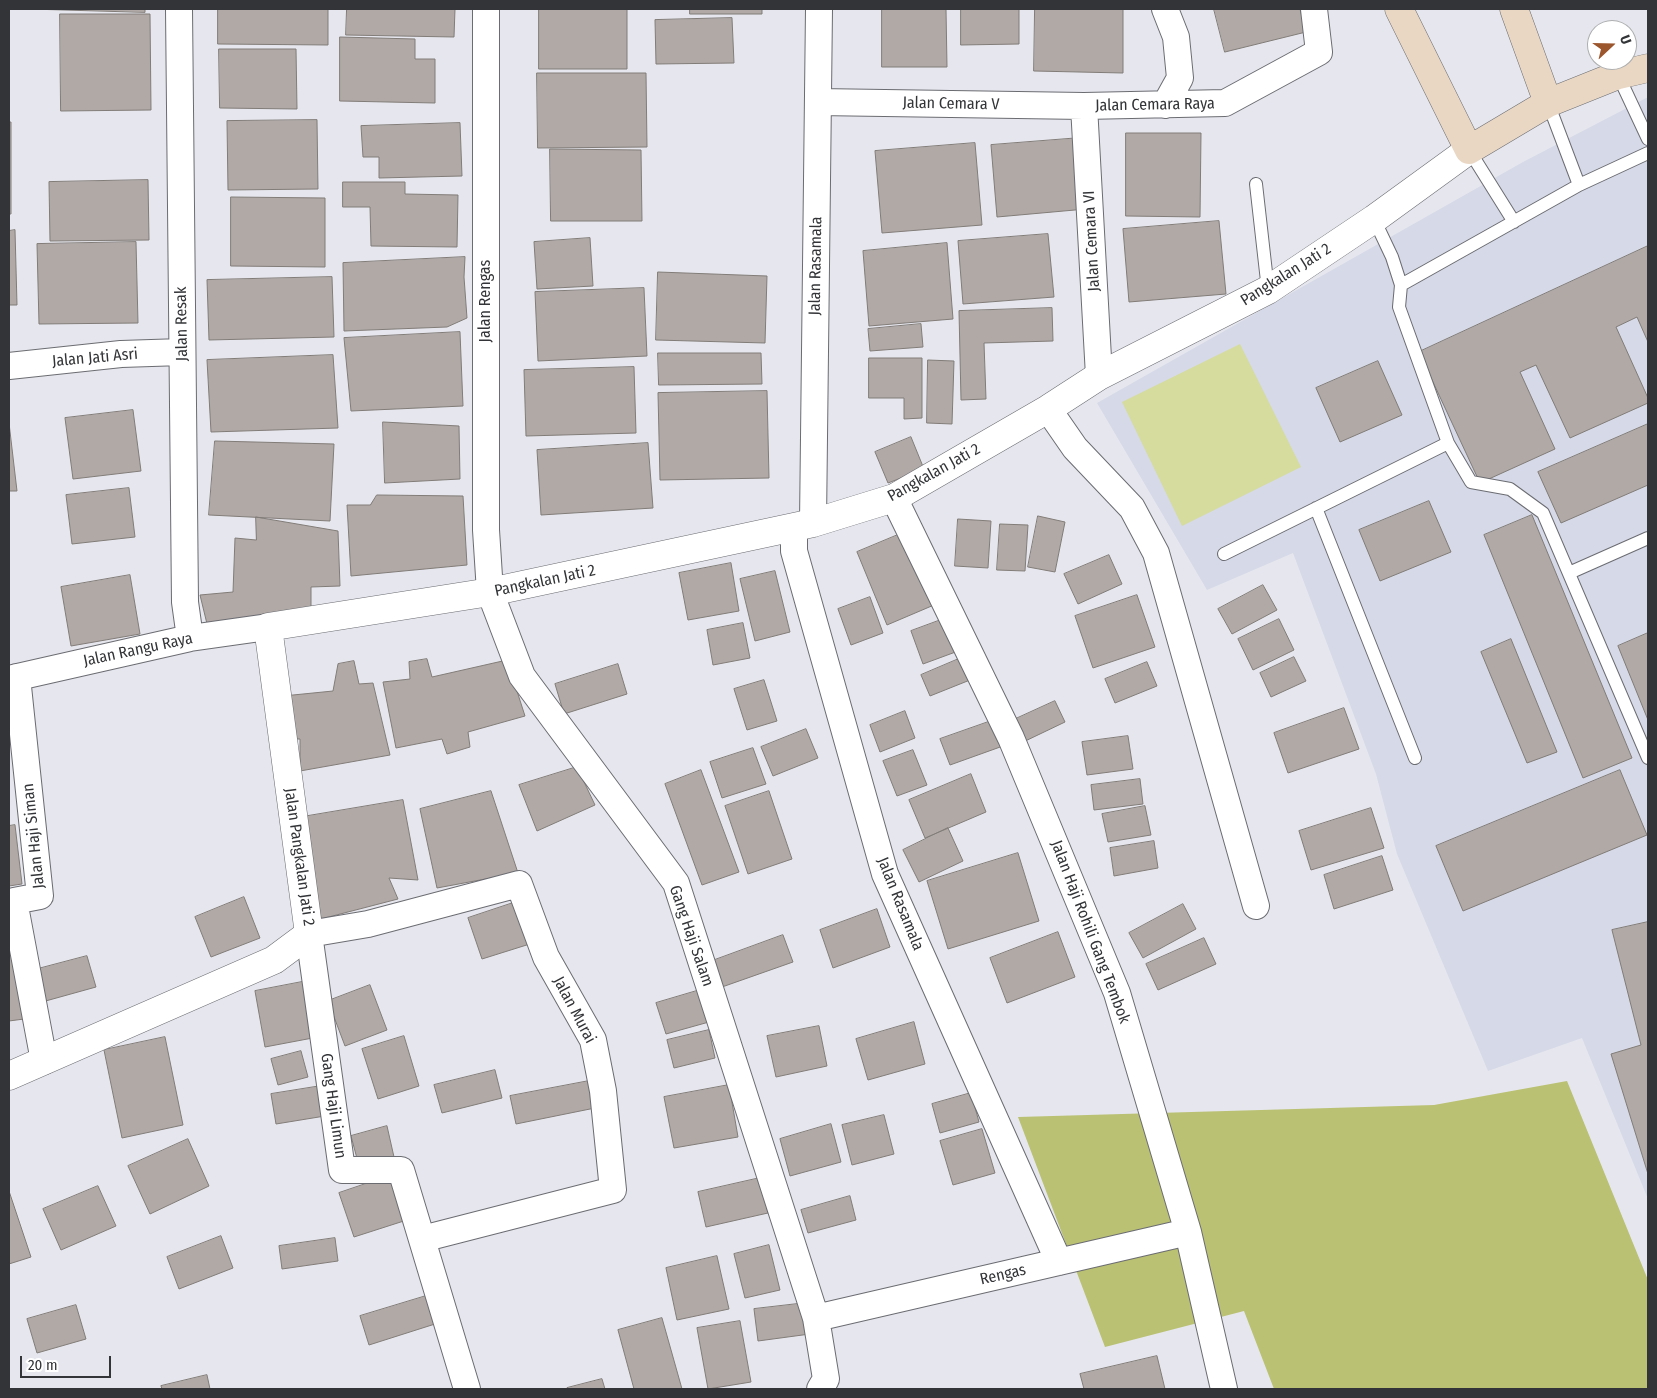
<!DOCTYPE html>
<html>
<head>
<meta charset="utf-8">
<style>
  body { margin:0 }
  #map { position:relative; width:1657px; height:1398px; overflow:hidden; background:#e6e7ee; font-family:"Fira Sans Condensed",sans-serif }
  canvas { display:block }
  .frame { position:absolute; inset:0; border:10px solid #333437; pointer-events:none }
  .north { position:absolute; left:1587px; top:20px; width:50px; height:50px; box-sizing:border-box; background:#fff; border:1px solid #adaeaf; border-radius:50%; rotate:69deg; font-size:14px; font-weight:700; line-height:20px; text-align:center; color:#333437 }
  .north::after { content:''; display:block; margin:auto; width:18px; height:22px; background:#9c562d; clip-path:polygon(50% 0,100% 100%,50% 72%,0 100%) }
  .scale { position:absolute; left:20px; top:1356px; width:91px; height:22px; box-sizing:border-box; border:2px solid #333437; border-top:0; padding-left:6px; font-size:15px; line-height:18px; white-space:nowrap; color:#333437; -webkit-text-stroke:4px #fff; paint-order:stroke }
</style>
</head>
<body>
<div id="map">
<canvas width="1657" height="1398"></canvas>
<div class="frame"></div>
<div class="north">U</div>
<div class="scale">20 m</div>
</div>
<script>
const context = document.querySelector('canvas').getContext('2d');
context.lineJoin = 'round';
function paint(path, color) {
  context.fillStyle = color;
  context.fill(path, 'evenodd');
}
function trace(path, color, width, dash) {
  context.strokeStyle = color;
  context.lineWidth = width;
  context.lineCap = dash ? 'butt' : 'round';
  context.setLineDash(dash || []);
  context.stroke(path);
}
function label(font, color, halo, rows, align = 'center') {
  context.font = font + ' "Fira Sans Condensed",sans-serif';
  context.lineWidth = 4.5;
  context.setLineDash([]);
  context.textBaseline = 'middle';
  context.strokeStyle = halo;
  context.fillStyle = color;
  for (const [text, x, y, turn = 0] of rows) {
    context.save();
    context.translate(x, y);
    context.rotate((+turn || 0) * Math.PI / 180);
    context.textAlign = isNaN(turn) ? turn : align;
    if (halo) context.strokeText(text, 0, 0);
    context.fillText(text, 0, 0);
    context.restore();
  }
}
const built = new Path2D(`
  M1648,97v1102l-66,-161 -94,33 -91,-217 -21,-80 -83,-221 -86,37 -110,-187 426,-241z`);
const green = new Path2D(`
  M1240,344l61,123 -119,59 -60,-124z`);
const forest = new Path2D(`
  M1567,1081l81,199v109h-374l-30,-78 -139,36 -87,-230 416,-12z`);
const building = new Path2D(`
  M30,9h115v3z
  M218,9h110v36l-110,-1z
  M347,9h108l-1,28 -108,-2z
  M539,9h88v60h-88z
  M690,9h72v5h-72z
  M882,9h64l1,58h-65z
  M961,9h58v35l-58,1z
  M1035,9h88v64l-89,-2z
  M1214,9h86l6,23 -81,20z
  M60,14h90l1,96 -90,1z
  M732,18l2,45 -78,1 -1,-44z
  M340,37l75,2v20h20v44l-95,-2z
  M219,49h77l1,60 -77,-1z
  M537,73h109l1,74 -109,1z
  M317,120l1,69 -90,1 -1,-69z
  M9,122h2v92h-2z
  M460,123l2,53 -83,2v-21h-16l-2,-31z
  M1126,133h75l-1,84 -74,-1z
  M1080,138l6,71 -89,8 -6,-72z
  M975,143l7,82 -100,8 -7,-82z
  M550,149l91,1 1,71h-91z
  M148,180l1,60 -99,1 -1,-59z
  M343,182h62v12l53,1 -1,52 -86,-1 -1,-39h-27z
  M231,197l94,1v69l-94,-1z
  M1219,221l7,73 -97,8 -6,-73z
  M15,230l2,75h-8v-74z
  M1048,234l6,63 -91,7 -5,-63z
  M590,238l3,48 -56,3 -3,-47z
  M136,242l2,81 -99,1 -2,-80z
  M947,243l6,76 -84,7 -6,-75z
  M1648,246v96l-11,-25 -21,10 32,71v5l-78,35 -34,-73 -16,7 35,77 -75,34 -61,-131z
  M465,257l-1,20 3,41 -20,9 -103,4 -1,-68z
  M658,272l109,4 -2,67 -109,-3z
  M332,277l2,60 -125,3 -2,-60z
  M644,288l3,68 -109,5 -3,-69z
  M1052,308l1,33 -69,2 2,56 -25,1 -2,-89z
  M921,324l2,23 -53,4 -2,-22z
  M460,332l3,74 -112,5 -7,-73z
  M658,353h103l1,31 -103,1z
  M333,355l5,73 -127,4 -4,-72z
  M869,358h53v60l-18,1v-21h-35z
  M928,360l26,1 -2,63 -25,-1z
  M1378,361l24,54 -62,27 -24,-54z
  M634,367l2,66 -110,3 -2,-66z
  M767,391l2,87 -109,2 -2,-87z
  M133,410l8,61 -68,8 -8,-61z
  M383,422l76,4 1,53 -75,4z
  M9,423l8,68h-8z
  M1648,424v61l-87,38 -23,-51z
  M911,437l13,32 -36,14 -13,-31z
  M215,441l119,3 -4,77 -121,-6z
  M648,443l5,65 -112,7 -4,-65z
  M129,488l6,49 -63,7 -6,-49z
  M377,495l86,1 4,69 -116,11 -4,-71h23z
  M1429,501l22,51 -71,29 -21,-51z
  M1532,515l100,243 -49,20 -99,-243z
  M1038,516l27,6 -10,50 -27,-5z
  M256,517l82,14 2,55 -29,1v22l-103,19 -8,-33 33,-3 2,-54 21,2z
  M958,519l33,2 -3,47 -33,-2z
  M1000,524l28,1 -3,46 -28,-1z
  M905,532l29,73 -47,20 -30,-73z
  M1109,555l13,29 -44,20 -14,-30z
  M731,563l8,48 -51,9 -9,-47z
  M775,571l15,61 -35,9 -15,-62z
  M130,575l10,59 -69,12 -10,-59z
  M1263,585l14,25 -45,24 -14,-25z
  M1137,595l18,52 -62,21 -18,-52z
  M870,597l13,36 -32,12 -13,-36z
  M949,617l12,33 -38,14 -12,-33z
  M1279,619l15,31 -41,20 -15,-31z
  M743,623l7,35 -37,7 -6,-35z
  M1648,633v87l-30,-74z
  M1511,639l46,113 -30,11 -46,-111z
  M1294,657l12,24 -35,16 -11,-24z
  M961,658l9,22 -40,16 -9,-21z
  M427,659l5,18 75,-17 18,56 -57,16 2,15 -23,7 -5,-15 -46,9 -13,-66 27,-3 -1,-17z
  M354,661l5,23 14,-1 17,72 -90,16v-32h-10l-7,-43 50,-5 5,-27z
  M1147,662l10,24 -42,17 -10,-24z
  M618,664l9,30 -63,20 -9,-30z
  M764,680l13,41 -30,9 -13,-41z
  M1055,701l10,21 -46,22 -10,-22z
  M1344,708l15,41 -71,24 -14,-40z
  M905,711l10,27 -35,14 -10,-27z
  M994,720l9,26 -53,19 -10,-26z
  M806,729l12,29 -45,18 -12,-29z
  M1128,736l5,33 -46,6 -5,-33z
  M753,748l13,36 -44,14 -12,-36z
  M913,750l14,35 -30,11 -14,-35z
  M577,767l18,38 -58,26 -18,-46z
  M701,770l38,102 -37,13 -37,-101z
  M1620,770l27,65 -184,76 -27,-65z
  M971,774l15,38 -61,26 -16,-38z
  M1140,779l3,25 -49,6 -3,-25z
  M491,791l27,82 -81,15 -17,-79z
  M769,791l23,68 -44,15 -23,-68z
  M403,800l15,80 -29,-2 9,21 -77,20 -19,-102z
  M1145,806l6,29 -43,7 -6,-28z
  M1371,808l13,40 -73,22 -12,-39z
  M15,825l7,59 -13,2v-60z
  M948,828l15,33 -44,21 -16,-32z
  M1154,841l4,27 -44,8 -4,-28z
  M1018,853l21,68 -91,28 -21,-68z
  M1382,856l11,34 -59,19 -10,-34z
  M244,897l16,41 -49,19 -16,-40z
  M519,901l14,42 -51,16 -14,-41z
  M1183,904l13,25 -53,29 -14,-25z
  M877,909l13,38 -57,21 -13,-38z
  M1648,922v252l-37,-120 30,-9 -29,-115z
  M1058,932l17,45 -68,26 -17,-45z
  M9,934l15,85 -15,2z
  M783,935l10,27 -71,25 -10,-26z
  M1204,938l12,26 -58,26 -12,-26z
  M87,956l9,31 -54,15 -8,-32z
  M307,981l11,56 -53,10 -10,-56z
  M370,985l17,45 -42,16 -17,-45z
  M700,990l9,32 -43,12 -10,-31z
  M914,1022l11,42 -57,16 -12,-41z
  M819,1026l8,40 -51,11 -9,-41z
  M709,1030l6,28 -41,10 -7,-28z
  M404,1036l15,50 -41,13 -16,-50z
  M165,1037l18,88 -61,13 -18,-88z
  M301,1051l7,26 -30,8 -7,-26z
  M495,1070l7,28 -60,15 -8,-28z
  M589,1081l6,27 -79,16 -6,-28z
  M729,1085l9,52 -64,11 -10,-51z
  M321,1086l4,30 -49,8 -5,-30z
  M971,1093l8,29 -39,11 -8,-29z
  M884,1115l10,39 -42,11 -10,-40z
  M831,1124l10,38 -51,14 -10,-37z
  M387,1126l7,31 -35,9 -8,-30z
  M982,1129l13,44 -42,12 -13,-44z
  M188,1139l21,47 -59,28 -22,-48z
  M395,1174l15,45 -56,18 -15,-44z
  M760,1178l8,35 -62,14 -8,-35z
  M98,1186l18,40 -55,24 -18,-41z
  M9,1191l22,66 -22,7z
  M850,1196l6,24 -48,13 -7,-23z
  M221,1236l12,32 -54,21 -12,-32z
  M335,1238l3,23 -56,8 -3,-23z
  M769,1245l11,45 -35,8 -11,-44z
  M717,1256l12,53 -52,11 -11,-52z
  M426,1296l9,28 -66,21 -9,-29z
  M806,1303l4,31 -52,7 -4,-32z
  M76,1305l10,34 -49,14 -10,-34z
  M662,1318l20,71h-48l-16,-59z
  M740,1321l11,61 -43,7 -11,-61z
  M1157,1356l8,33h-81l-4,-15z
  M207,1375l3,14h-48l-1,-3z
  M602,1379l3,10h-38v-1z`);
const service = new Path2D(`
  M1618,75l30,64
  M1548,103l31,82
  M1469,150l45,72
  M1256,184l12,106
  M1374,219l18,38 9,28 -2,22 49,136 23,39 39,7 33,24 105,245
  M1401,285l178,-100 69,-32
  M1316,508l99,250
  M1224,554l224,-111
  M1569,573l79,-35`);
const minor = new Path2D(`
  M179,9l6,593 5,36
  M486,9v521l4,62 32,84 154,207 140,435 10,61 -6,10
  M1165,9l11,28 4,41 -15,27
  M818,102l266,4 141,-3 94,-51 -5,-43
  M1084,106l15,270
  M9,366l112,-12 61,-2
  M1048,409l27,39 57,60 24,45 100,353
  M894,498l117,240 106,255 71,239 36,157
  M813,523l6,-514
  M794,527v24l91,323 174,388
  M17,677l23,219 -26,5 30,160
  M9,679l181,-41 78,-11
  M422,1239l191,-49 -10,-99 -10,-51 -47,-83 -27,-73 -151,40 -59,10 33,236h59l66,219
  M816,1318l372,-86`);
const tertiary = new Path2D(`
  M9,1076l265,-116 35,-26 -41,-307 222,-35 323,-69 81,-25 154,-89 51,-33 169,-86 106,-71 95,-69`);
const secondary = new Path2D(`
  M1399,9l70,141 79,-47 70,-28 30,-7
  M1514,9l34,94`);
const streetNames = [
  ["Jalan Cemara V",951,104,1],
  ["Jalan Cemara Raya",1155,105,-1],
  ["Jalan Cemara VI",1092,241,-93],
  ["Jalan Rasamala",816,266,-89],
  ["Pangkalan Jati 2",1286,275,-32],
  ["Jalan Rengas",486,301,-90],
  ["Jalan Resak",182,324,-91],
  ["Jalan Jati Asri",95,358,-5],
  ["Pangkalan Jati 2",934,473,-29],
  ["Pangkalan Jati 2",545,581,-12],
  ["Jalan Rangu Raya",138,650,-12],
  ["Jalan Haji Siman",34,836,-96],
  ["Jalan Pangkalan Jati 2",299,857,82],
  ["Jalan Rasamala",900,904,68],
  ["Jalan Haji Rohili Gang Tembok",1090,932,69],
  ["Gang Haji Salam",691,936,71],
  ["Jalan Murai",574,1010,62],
  ["Gang Haji Limun",333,1106,82],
  ["Rengas",1003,1275,-13]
];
paint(built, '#d6d9e7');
paint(green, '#d5dc9e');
paint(forest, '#bac173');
paint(building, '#b0a9a5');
trace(building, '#827c78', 1);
trace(service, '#6b6c72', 14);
trace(minor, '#6b6c72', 28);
trace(tertiary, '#6b6c72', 29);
trace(secondary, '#6b6c72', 29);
trace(service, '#fff', 12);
trace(minor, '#fff', 26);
trace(tertiary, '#fff', 28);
trace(secondary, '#e9d7c3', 28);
label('16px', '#333437', '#fff', streetNames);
</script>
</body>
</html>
